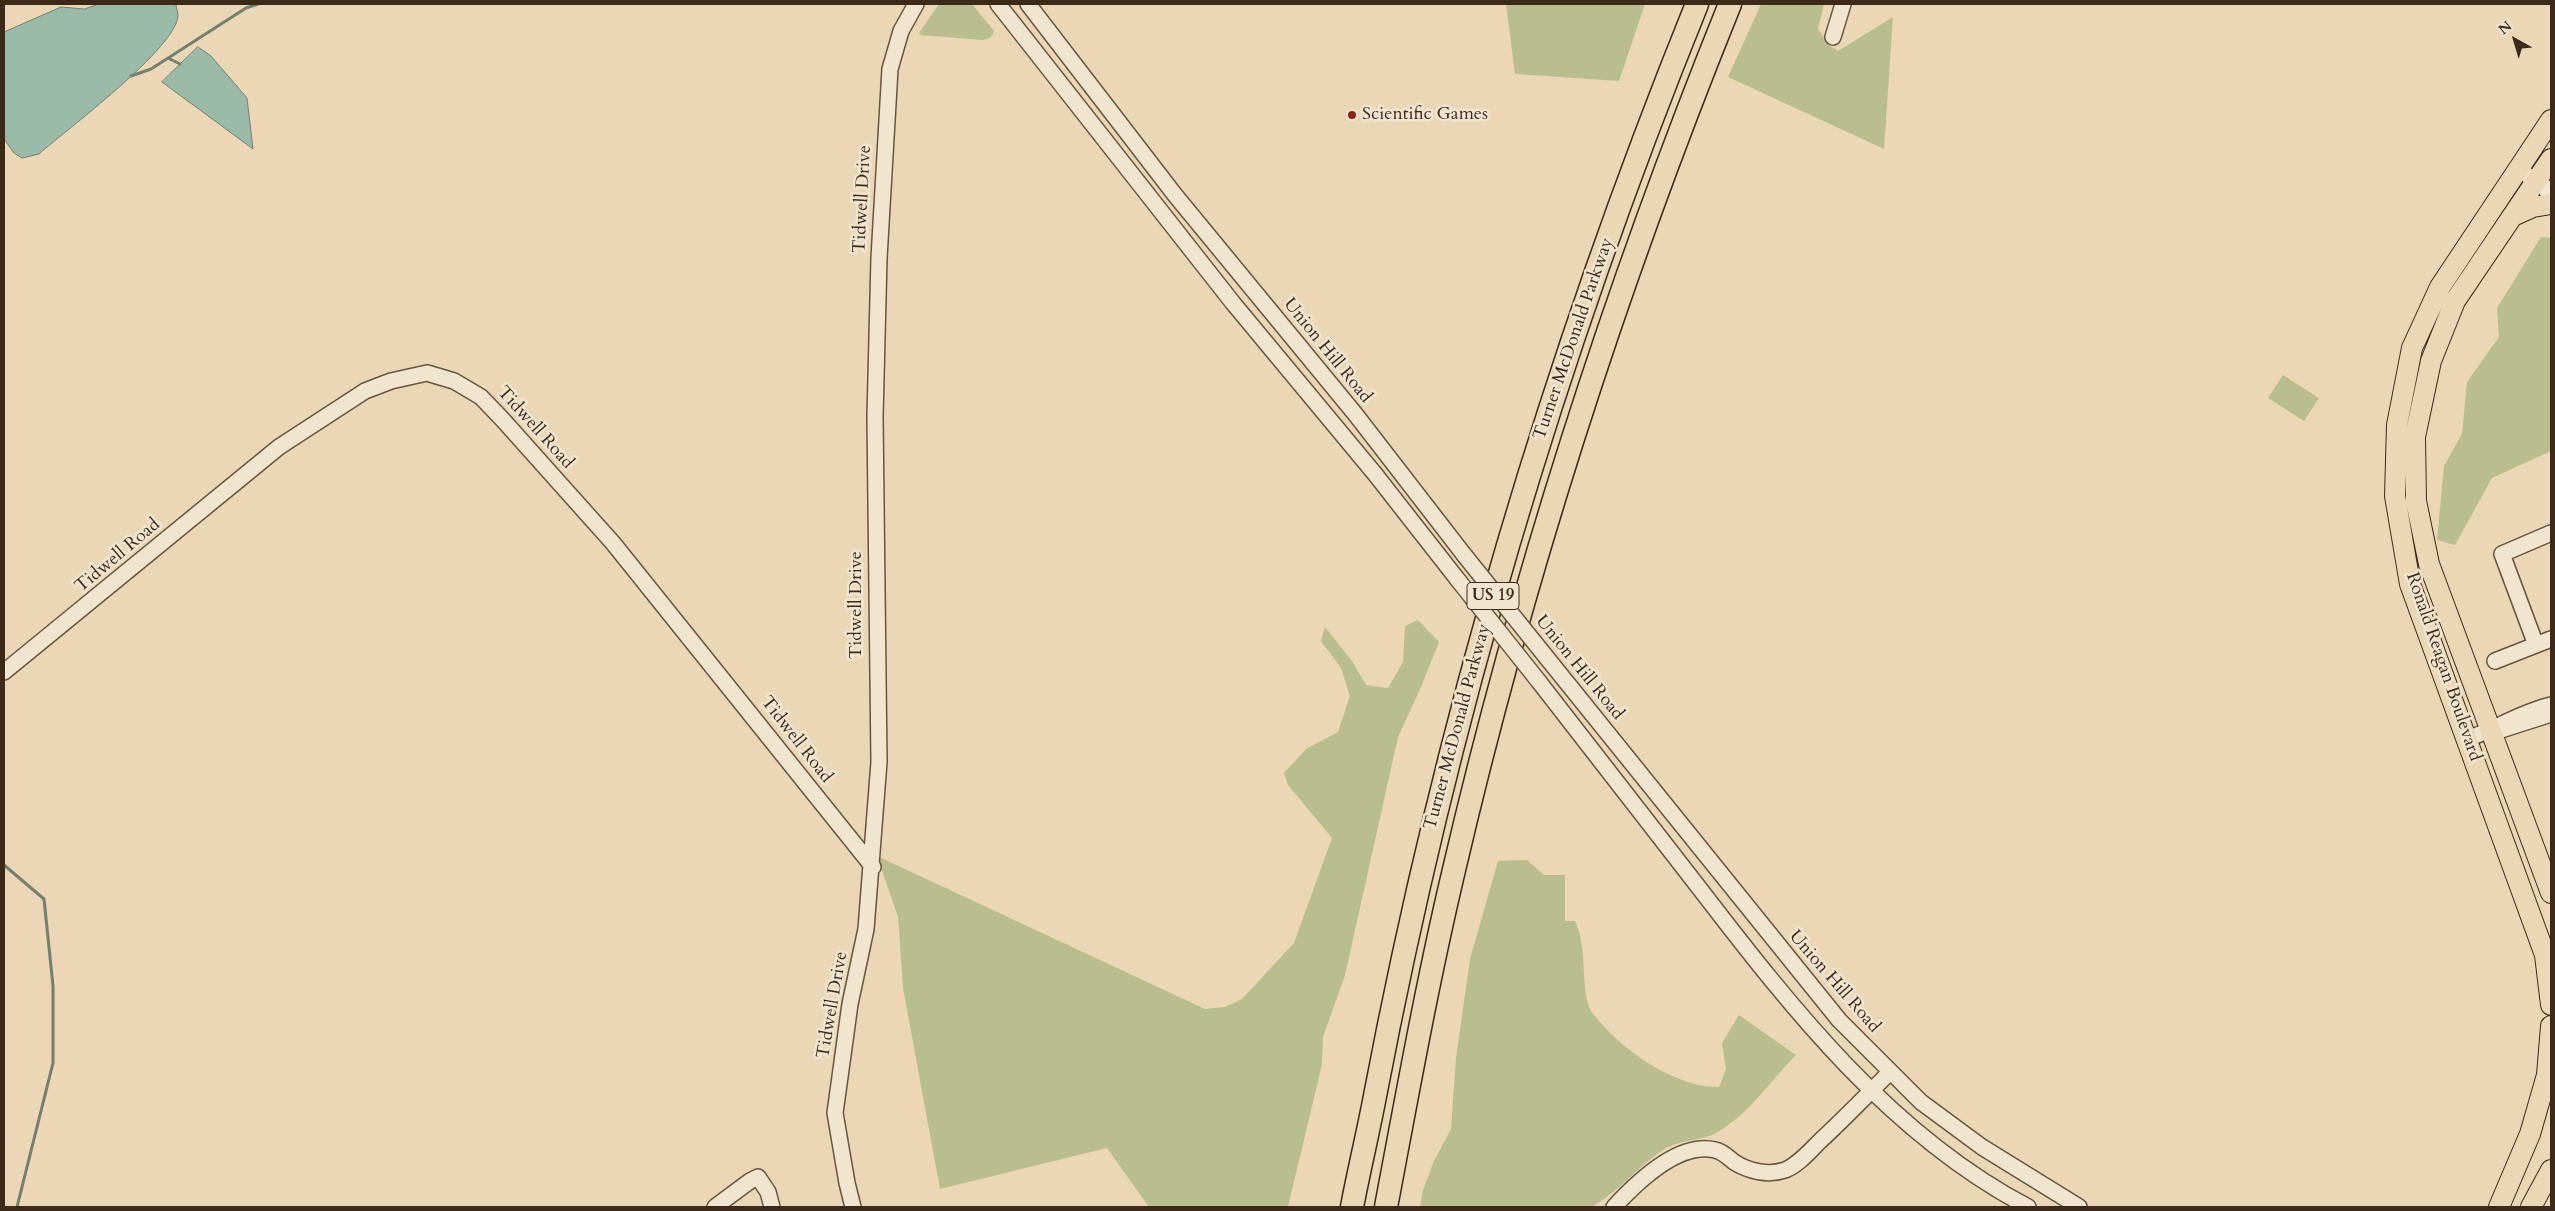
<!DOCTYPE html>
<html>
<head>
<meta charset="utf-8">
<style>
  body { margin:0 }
  #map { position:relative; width:2555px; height:1211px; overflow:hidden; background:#ebd7b6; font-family:Cardo,serif }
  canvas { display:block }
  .frame { position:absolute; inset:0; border:5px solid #3d2917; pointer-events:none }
  .north { position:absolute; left:2490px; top:15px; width:50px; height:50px; -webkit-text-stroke:4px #f2e5d0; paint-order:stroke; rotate:321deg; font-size:14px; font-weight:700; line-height:20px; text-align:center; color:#3d2917 }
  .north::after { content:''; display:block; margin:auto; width:18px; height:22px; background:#3d2917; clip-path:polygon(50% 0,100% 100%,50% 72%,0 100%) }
</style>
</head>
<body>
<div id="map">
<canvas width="2555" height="1211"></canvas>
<div class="frame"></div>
<div class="north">N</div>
</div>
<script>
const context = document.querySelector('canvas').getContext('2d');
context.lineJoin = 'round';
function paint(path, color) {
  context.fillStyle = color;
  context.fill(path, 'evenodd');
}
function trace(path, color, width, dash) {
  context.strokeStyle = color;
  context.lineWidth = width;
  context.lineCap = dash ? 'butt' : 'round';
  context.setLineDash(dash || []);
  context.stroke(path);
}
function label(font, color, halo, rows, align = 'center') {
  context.font = font + ' Cardo,serif';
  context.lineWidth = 5;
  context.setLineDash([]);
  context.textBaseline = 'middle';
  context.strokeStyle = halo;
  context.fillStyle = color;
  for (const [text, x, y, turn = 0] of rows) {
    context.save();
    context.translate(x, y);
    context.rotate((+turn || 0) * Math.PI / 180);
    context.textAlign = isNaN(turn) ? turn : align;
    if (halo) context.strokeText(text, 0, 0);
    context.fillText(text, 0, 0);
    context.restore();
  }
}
const green = new Path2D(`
  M939,4h33l22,27c-2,7 -6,8 -11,9l-62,-5 -2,-2z
  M1506,4h139l-26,77 -104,-7z
  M1761,4h63l-6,25 11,16 9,6 55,-34 -9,132 -156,-72z
  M2541,237l10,1v213l-59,27 -37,67 -18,-5 7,-74 18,-32 5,-52 32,-45 -2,-29z
  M2283,375l36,23 -15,23 -36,-23z
  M1418,620l21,22 -18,45 -23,50 -53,238 -22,62 -1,27 -34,143h-139l-42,-59 -167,41 -37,-201 -5,-71 -21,-61 328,153 20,-2 17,-8 52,-56 38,-105 -44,-53 -4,-12 22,-24 32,-17 12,-36 -9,-28 -20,-27 4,-14 27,34 14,24 22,3 15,-26 2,-36z
  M1527,860l17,15h21v46h10c13,28 5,57 14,86 2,6 8,11 11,15 26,31 78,66 119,65l7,-18 -4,-26 17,-28 57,40c-26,26 -49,62 -82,79 -14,7 -36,6 -51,16 -26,17 -45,43 -72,57h-171l3,-17 11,-29 17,-32 5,-71 14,-99 28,-98z`);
const water = new Path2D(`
  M99,4h77c0,3 2,8 2,11 0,32 -112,115 -139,139l-17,4 -8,-5 -10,-14v-107l57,-25 23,2z
  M198,47l13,9 36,42 6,51 -91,-67z`);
const stream = new Path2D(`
  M168,58l12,6
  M131,76l20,-7 95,-61 12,-4
  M4,865l40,34 9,87v77l-36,144`);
const minor = new Path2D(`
  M998,4l235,299 142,171 83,106
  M1028,4l147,191 181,220 109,141
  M1833,37l10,-33
  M2518,169l27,18 6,13
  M2536,645l-34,-91 49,-21
  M1547,658l292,362 82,82 61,45 97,60
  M2495,661l56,-22
  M4,672l275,-225 86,-56 26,-10 36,-8 27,8 27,16 22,23 110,123 260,324
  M1540,683c53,68 106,137 160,206 93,121 191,246 328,318
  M2501,730l50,-16
  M2467,739c29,-10 54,-27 84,-34
  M715,1207l35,-26 8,-4 10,15 4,15
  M853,1207l-6,-24 -12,-70 15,-109 16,-75 13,-167 -4,-345 4,-159 11,-189 11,-38 15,-27
  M1614,1207c22,-24 65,-66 101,-57 7,1 14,8 19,12 14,9 34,14 51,8 13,-5 25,-19 35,-29 24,-22 47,-46 70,-69`);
const major = new Path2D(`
  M2551,120l-111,167 -28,61 -15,77 -2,71 15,88 135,371 6,50
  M2551,159l-96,142 -24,60 -16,76 1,64 13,63 122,329
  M2513,216l20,-9 18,-3
  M2499,1207l31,-73 17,-59 4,-49
  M2531,1207l20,-37`);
const highway = new Path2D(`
  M1352,1207c7,-37 16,-74 23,-111 71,-374 179,-739 322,-1092
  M1386,1207c21,-111 41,-223 67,-333 69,-297 163,-588 277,-870`);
const minorBridge = new Path2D(`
  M1465,556l82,102
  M1458,580l82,103`);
const markers = [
  [1352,115,5,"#8f2418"]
];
const shields = [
  [1493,596,52]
];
const shieldNames = [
  ["US 19",1493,596]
];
const poiNames = [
  ["Scientific Games",1362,115]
];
const streetNames = [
  ["Tidwell Drive",863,199,-87],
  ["Turner McDonald Parkway",1574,339,-71],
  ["Union Hill Road",1327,351,51],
  ["Tidwell Road",535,428,48],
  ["Tidwell Road",118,556,-40],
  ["Tidwell Drive",857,605,-90],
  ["Ronald Reagan Boulevard",2443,667,71],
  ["Union Hill Road",1579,668,51],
  ["Turner McDonald Parkway",1458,727,-75],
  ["Tidwell Road",796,740,52],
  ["Union Hill Road",1834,982,49],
  ["Tidwell Drive",833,1005,-80]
];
paint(green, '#b8be8d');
paint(water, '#99baa9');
trace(water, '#74806f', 1);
trace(stream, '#74806f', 3);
trace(minor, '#68543f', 18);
trace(major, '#3d2917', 22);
trace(highway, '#3d2917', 25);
trace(minor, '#f2e5d0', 15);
trace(major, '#ebd7b6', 20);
trace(highway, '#ebd7b6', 22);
trace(minorBridge, '#68543f', 18, []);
trace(minorBridge, '#f2e5d0', 15);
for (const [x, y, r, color] of markers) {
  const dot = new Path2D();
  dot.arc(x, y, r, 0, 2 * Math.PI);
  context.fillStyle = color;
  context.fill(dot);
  trace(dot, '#f2e5d0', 2);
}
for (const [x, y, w] of shields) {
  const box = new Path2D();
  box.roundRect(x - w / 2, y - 13.5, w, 27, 4);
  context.fillStyle = '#f2e5d0';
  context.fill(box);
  trace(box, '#3d2917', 1);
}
label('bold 16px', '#3d2917', null, shieldNames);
label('18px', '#3d2917', '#f2e5d0', poiNames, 'left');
label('18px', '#3d2917', '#f2e5d0', streetNames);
</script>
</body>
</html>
